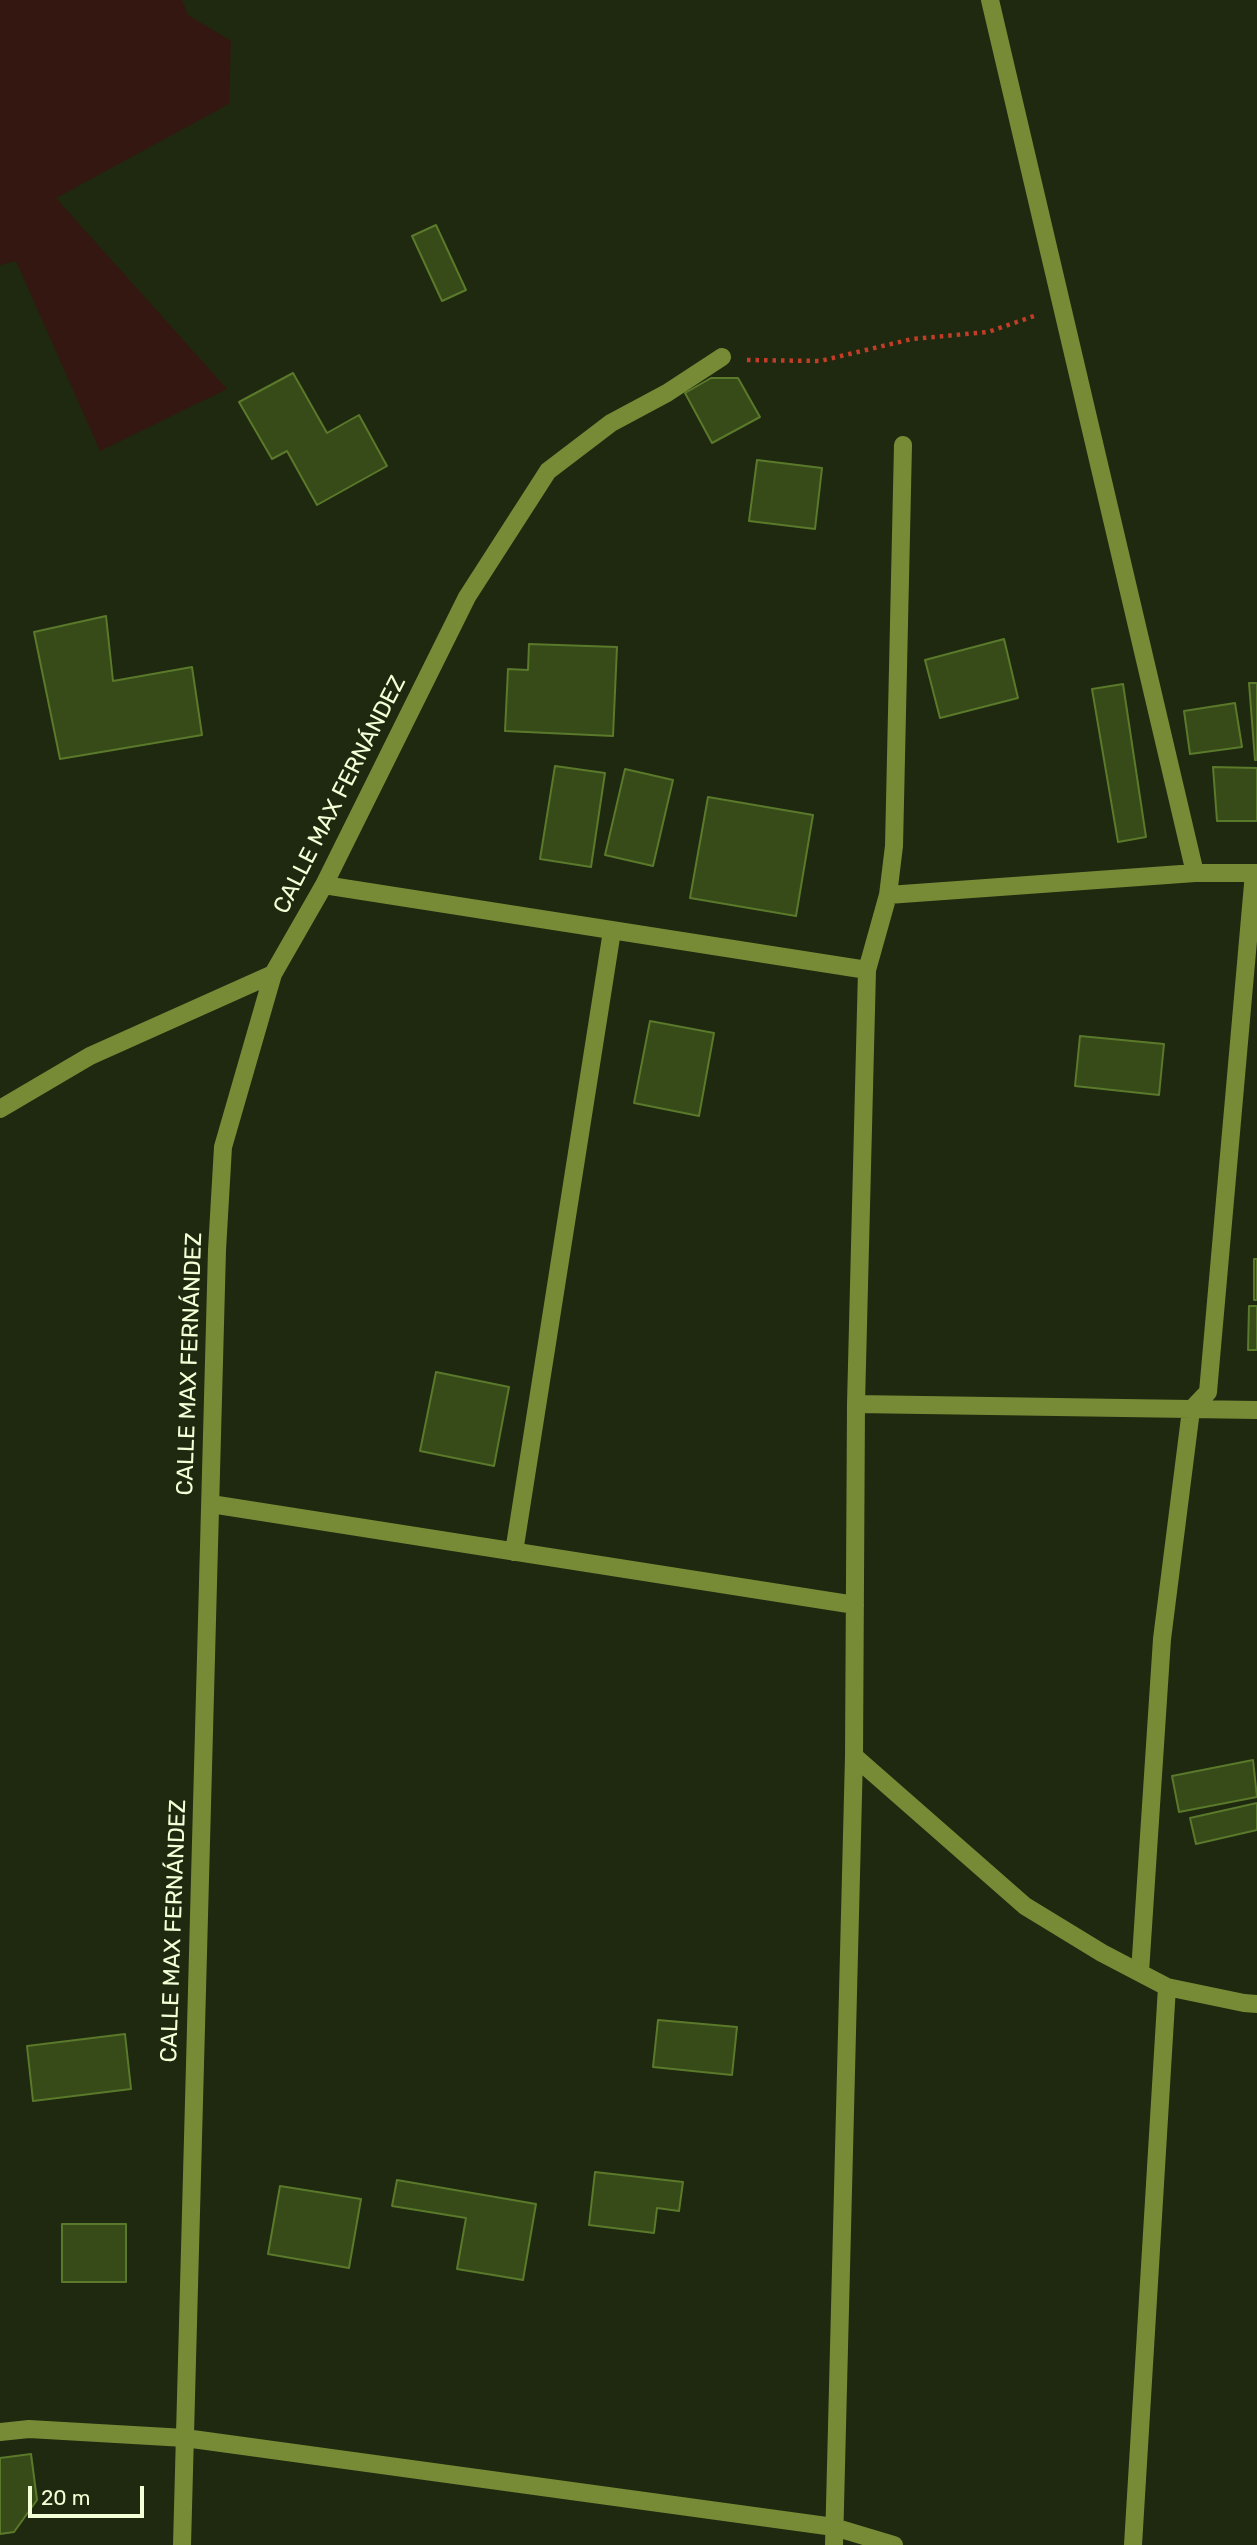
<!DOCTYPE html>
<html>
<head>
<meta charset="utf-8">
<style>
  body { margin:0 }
  #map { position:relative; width:1257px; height:2545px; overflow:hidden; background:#1f290f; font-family:Rubik,sans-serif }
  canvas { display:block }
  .scale { position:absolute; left:28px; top:2486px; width:116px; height:32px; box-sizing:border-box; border:4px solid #f3ffd7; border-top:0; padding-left:9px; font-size:21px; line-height:24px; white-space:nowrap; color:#f3ffd7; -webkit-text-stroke:5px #1f290f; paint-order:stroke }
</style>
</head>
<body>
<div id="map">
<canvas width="1257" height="2545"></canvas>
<div class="scale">20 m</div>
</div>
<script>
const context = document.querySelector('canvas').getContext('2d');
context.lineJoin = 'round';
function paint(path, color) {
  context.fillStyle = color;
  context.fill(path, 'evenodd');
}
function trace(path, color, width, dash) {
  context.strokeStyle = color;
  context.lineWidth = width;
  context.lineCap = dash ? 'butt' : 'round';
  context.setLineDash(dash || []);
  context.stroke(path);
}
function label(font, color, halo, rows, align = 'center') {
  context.font = font + ' Rubik,sans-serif';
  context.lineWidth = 5;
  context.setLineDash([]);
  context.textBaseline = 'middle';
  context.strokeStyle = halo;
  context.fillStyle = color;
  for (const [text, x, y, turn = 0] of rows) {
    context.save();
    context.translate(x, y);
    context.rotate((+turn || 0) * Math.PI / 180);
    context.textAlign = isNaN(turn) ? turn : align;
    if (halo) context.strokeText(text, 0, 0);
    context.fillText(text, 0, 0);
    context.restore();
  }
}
const green = new Path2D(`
  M0,0h182l6,15 43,26 -2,63 -173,94 171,191 -127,62 -84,-190 -16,4z`);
const building = new Path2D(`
  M436,225l30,65 -24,11 -30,-65z
  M293,373l34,60 32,-18 28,51 -70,39 -30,-54 -15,8 -33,-57z
  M711,378h27l22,39 -48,26 -27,-50z
  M757,460l65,8 -7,61 -66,-8z
  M106,616l7,65 79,-14 10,68 -142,24 -26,-127z
  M1004,639l14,59 -78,20 -15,-58z
  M529,644l88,3 -4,89 -108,-5 3,-62 20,1z
  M1249,683h8v77h-2z
  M1123,684l23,153 -28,5 -26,-153z
  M1235,703l7,44 -52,7 -6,-43z
  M555,766l50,7 -14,94 -51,-8z
  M1213,767l44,1v53h-40z
  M625,769l48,11 -20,86 -48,-11z
  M708,797l105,18 -17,101 -106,-18z
  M650,1021l64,12 -15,83 -65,-13z
  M1080,1036l84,8 -5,51 -84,-9z
  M1254,1259h3v41h-3z
  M1249,1306h8v44h-9z
  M436,1372l73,15 -15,79 -74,-15z
  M1253,1760l4,37 -78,15 -7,-36z
  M1257,1803v27l-61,14 -6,-26z
  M658,2020l79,7 -5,48 -79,-8z
  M125,2034l6,55 -98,12 -6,-55z
  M595,2172l88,10 -4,29 -22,-3 -3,25 -65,-8z
  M397,2180l139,24 -13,76 -66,-11 9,-51 -74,-12z
  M280,2186l81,13 -12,69 -81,-14z
  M62,2224h64v58h-64z
  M31,2454l6,46 -23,32 -14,2v-76z`);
const path = new Path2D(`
  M747,360l73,1 92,-22 76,-7 49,-17`);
const minor = new Path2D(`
  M990,0l205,873
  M324,885l543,85
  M888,895l307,-22h62
  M0,1109l90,-53 183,-82
  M856,1404l401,6
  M211,1504l644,101
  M514,1552l98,-621
  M854,1756l171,150 77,47 65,34 77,16 13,1
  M1140,1972l22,-333 29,-229 17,-18 46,-519
  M0,2432l29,-3 156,9 649,89 60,18
  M182,2545l35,-1295 6,-103 50,-173 51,-89 143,-288 81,-126 63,-48 56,-30 55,-36
  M834,2545l20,-789 2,-352 11,-434 21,-75 6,-49 9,-401
  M1133,2545l34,-558`);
const streetNames = [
  ["CALLE MAX FERNÁNDEZ",340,795,-63],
  ["CALLE MAX FERNÁNDEZ",190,1364,-88],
  ["CALLE MAX FERNÁNDEZ",174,1931,-88]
];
paint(green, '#341711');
paint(building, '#374b19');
trace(building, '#5a792a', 2);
trace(path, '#c13d28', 4.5, [3.5, 5]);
trace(minor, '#778b37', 18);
label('23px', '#f3ffd7', '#1f290f', streetNames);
</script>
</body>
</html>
